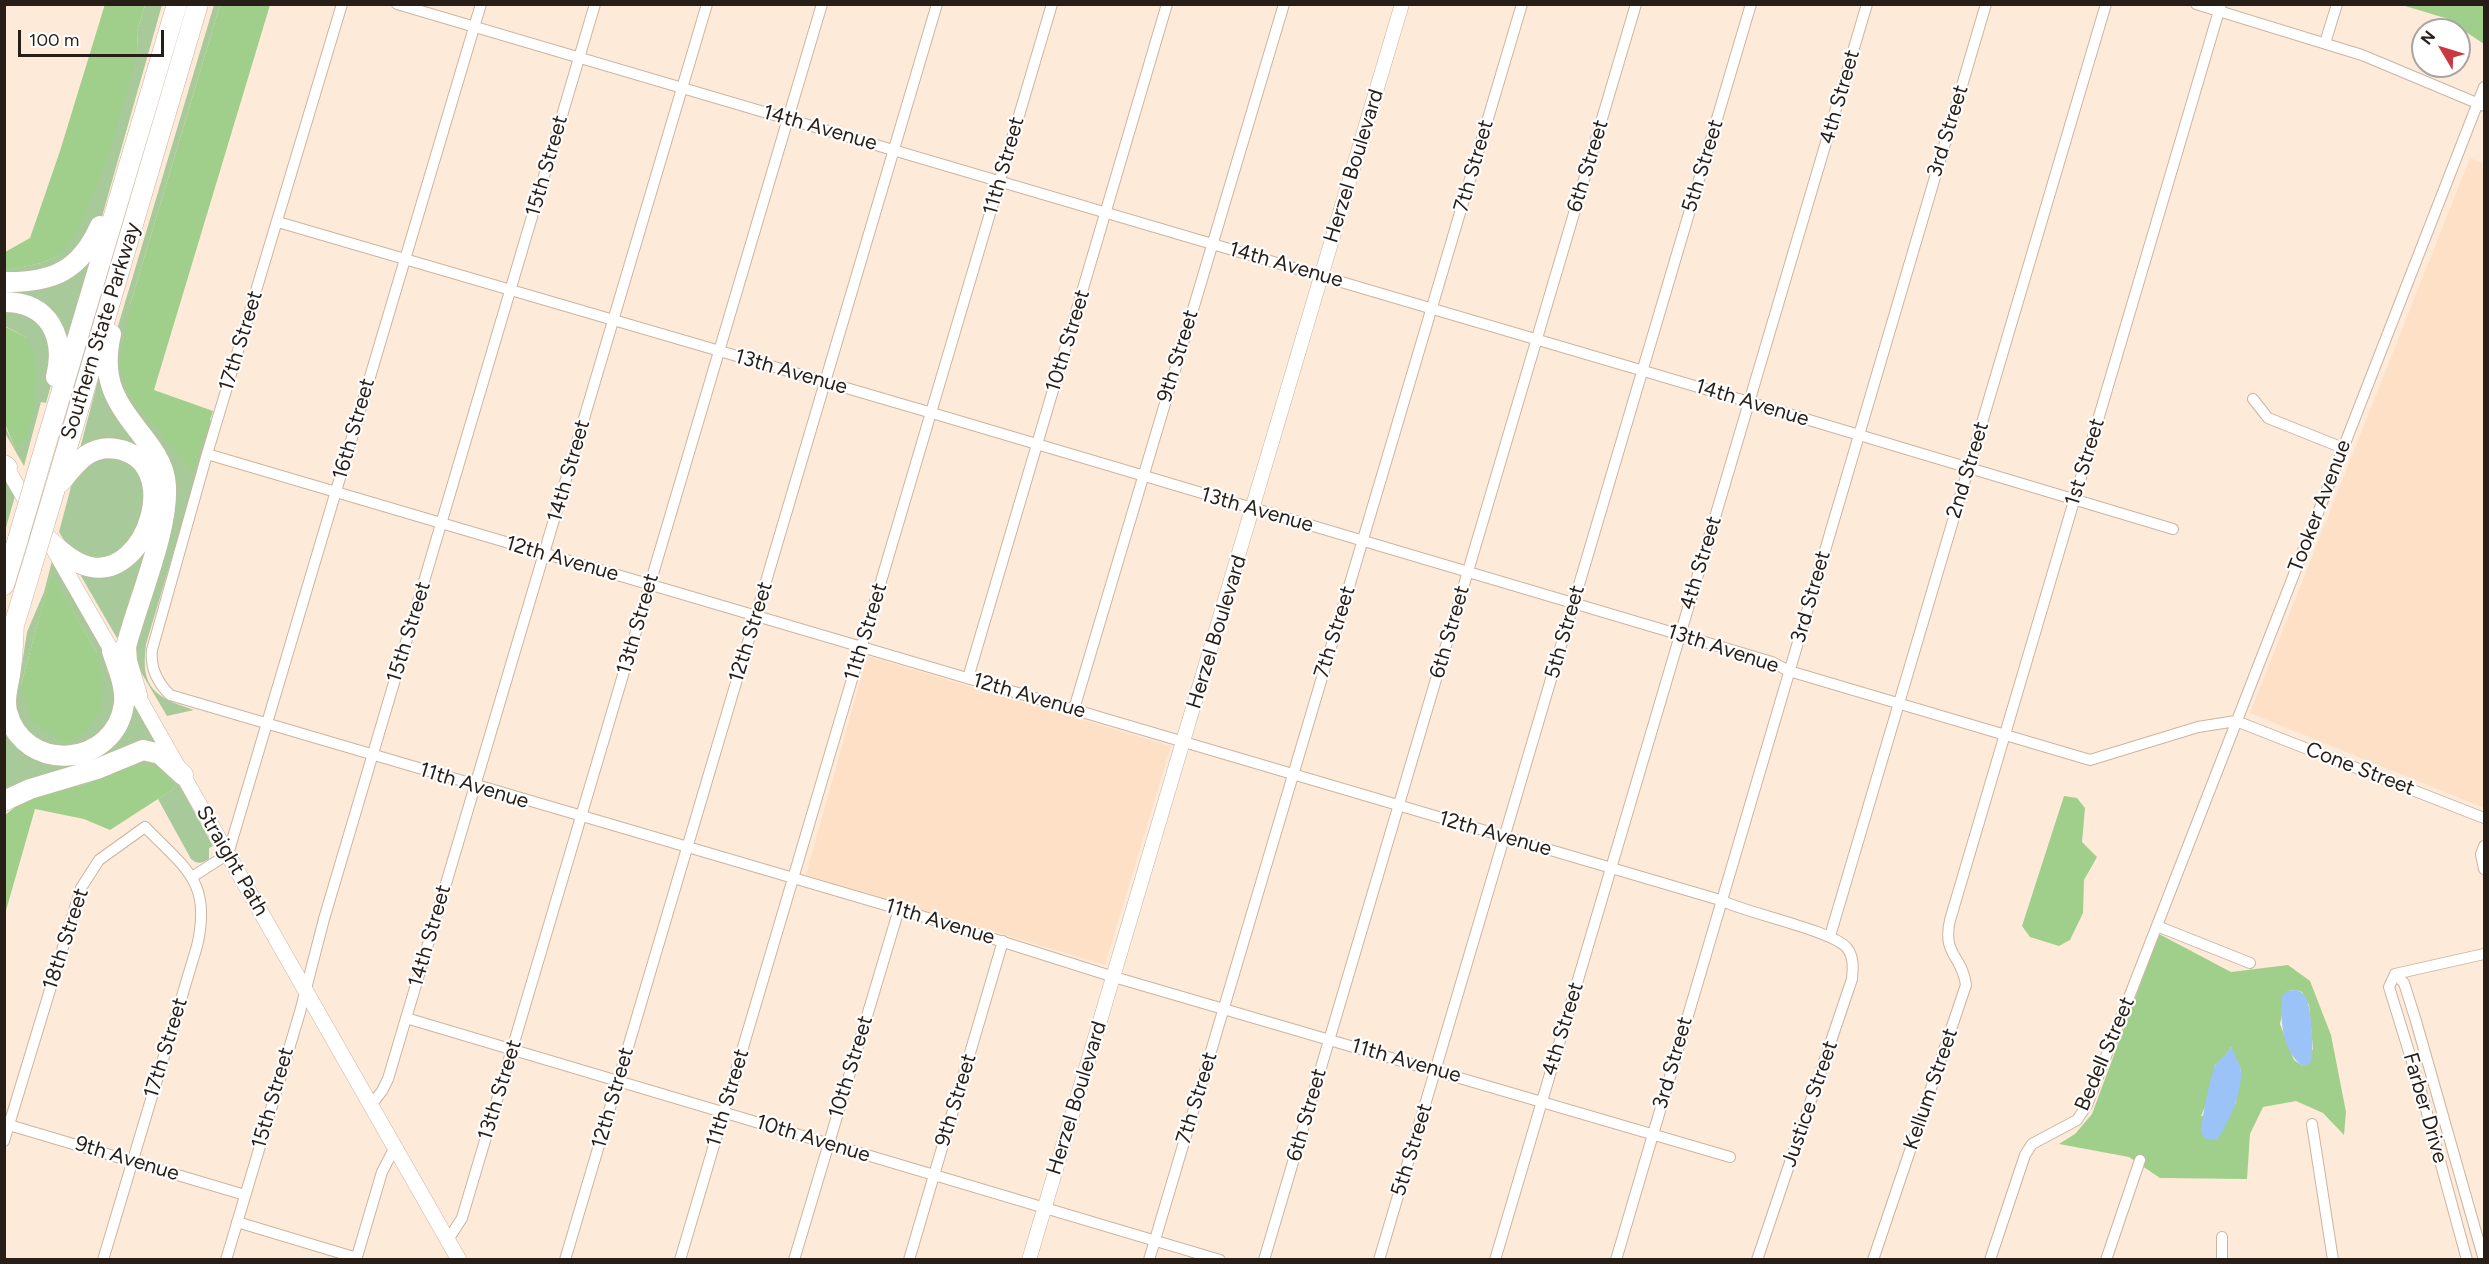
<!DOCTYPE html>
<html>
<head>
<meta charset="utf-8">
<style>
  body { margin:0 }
  #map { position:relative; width:2489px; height:1264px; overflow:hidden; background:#feead9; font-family:Figtree,sans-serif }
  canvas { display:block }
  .frame { position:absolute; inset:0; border:6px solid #271e17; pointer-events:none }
  .north { position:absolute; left:2411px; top:18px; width:60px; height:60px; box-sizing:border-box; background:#fff; border:2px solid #a9a5a2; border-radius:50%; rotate:308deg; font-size:16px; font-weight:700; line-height:24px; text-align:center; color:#271e17 }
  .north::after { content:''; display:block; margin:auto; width:21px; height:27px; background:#c9393f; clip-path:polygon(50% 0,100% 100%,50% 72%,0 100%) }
  .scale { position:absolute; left:18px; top:30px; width:146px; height:27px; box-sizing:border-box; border:3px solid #271e17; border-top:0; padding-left:8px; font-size:18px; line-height:21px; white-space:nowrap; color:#271e17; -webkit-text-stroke:4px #fff; paint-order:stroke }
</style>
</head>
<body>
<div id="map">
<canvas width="2489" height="1264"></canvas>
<div class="frame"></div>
<div class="north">N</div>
<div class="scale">100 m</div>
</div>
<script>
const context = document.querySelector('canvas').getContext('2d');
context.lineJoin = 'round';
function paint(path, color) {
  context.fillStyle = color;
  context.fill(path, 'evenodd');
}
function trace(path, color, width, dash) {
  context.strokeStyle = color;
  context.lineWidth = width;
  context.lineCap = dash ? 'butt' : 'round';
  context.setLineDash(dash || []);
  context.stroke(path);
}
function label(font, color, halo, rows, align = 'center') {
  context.font = font + ' Figtree,sans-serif';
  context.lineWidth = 4.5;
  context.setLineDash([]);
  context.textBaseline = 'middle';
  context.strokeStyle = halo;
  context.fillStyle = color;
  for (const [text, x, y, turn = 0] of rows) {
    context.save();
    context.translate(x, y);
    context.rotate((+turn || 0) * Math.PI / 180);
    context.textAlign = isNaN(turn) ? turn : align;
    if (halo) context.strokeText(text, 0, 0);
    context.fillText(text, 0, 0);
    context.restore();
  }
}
const built = new Path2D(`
  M2470,158l14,6v644l-234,-95z
  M867,656l304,90 -66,219 -299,-90z`);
const green = new Path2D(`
  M145,5h17l-63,222 -42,44 -52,7 -1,-7 37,-8 18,-7 79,-205 -1,-20z
  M214,5h6l-90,300 -1,89 84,27 -67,223c-6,45 9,53 48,66l-27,6 -35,-59 39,-141 -57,-135 1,-45z
  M87,261l4,1 -24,86 -6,-15 -56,-35v-11z
  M5,308l38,12 14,43 -11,40 -5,-1 -17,64 -19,-33 -1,-9 11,24 12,-110 -22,-12z
  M103,361l46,89 -70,2z
  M95,456l37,3 17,29 -14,53 -40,23 -25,-15 -11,-17 13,-49z
  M5,477l10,19 -10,35z
  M150,535l-29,103h-4l-43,-74 10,7z
  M52,561l64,111 4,20 -15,45 -49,14 -24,-11 -17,-24 -4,-21 11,-31 5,-32 17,-40zM51,575l46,78 -76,32z
  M131,699l28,50 -154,48v-92l9,29 63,28z
  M143,755l25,9 45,82 -4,2v11c-7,4 -11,6 -18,0l-33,-60 17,-11 -73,-10 -24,9h-25z`);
const forest = new Path2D(`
  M105,4l40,1 -8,26 1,20 -32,110 -28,69 -19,26 -18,7 -36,8v-19l25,-14 30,-87z
  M220,5h50l-116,385 59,21 -20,60 -64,-77 -9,-28 10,-61z
  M2402,5h81l1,39 -39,-26z
  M4,326l23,12 9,21 -2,51 -7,27 -12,11 -10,-24z
  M51,574l46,79 6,33 -2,23 -15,23 -21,11 -33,-22 -11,-36z
  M131,766l29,1 15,21 -65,42 -26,-11 -49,-10 -30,105v-99l23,-18 25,-10h25z
  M2064,796l13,2 8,10 -3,34 15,15 -13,23 -1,33 -13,27 -11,6 -29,-9 -8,-11z
  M2159,934l72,38 57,-7 22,16 21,54 15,77 -2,23 -21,-22 -27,-12 -33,6 -13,27 -3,45 -87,-1 -31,-21 -70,-13 16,-10 17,-20zM2297,990l5,2 7,13 4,44 -10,17 -9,-6 -14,-36 7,-33zM2231,1047l10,24 -5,31 -5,10 -30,4 6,-14 8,-37 11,-9z`);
const water = new Path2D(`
  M2297,990c5,2 8,5 10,10 4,9 8,57 3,64l-7,2c-21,-14 -23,-47 -21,-70l5,-5z
  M2232,1046c1,9 9,17 9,27 0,23 -12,49 -24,67l-11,-1 -5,-6c0,-11 10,-62 15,-69 6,-7 11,-10 16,-18z`);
const minor = new Path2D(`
  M342,4l-135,450 -55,196c-2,18 5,32 18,45l729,214 215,68 616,180
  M397,4l1352,398 424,127
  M2196,4l166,51 122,51
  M2325,43l12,-39
  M278,222l654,191 840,249 17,9 301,89 108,-33 38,-6 248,97
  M2253,399l15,19 75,30
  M207,454l1513,446c26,13 114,31 127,48 7,9 6,20 5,31l-95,281
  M968,678l199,-674
  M1074,709l210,-705
  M2484,846l-3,8 3,15
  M192,877l36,-23 253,-850
  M2157,926l93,37
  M1830,936l276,-932
  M2395,974l9,9 12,38 68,239
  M2395,974l-6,13 32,104 46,169
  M2395,974l89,-20
  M406,1018l814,242
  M371,1105l11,-14 6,-12 319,-1075
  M2312,1124l21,136
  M9,1125l236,70
  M4,1141l77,-253 18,-28 46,-33c41,42 67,55 52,119l-94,314
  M237,1222l120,36
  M2222,1237v23
  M448,1240l14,-22 360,-1214
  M226,1260l74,-248 24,-93 271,-915
  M356,1260l26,-88 13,-25
  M565,1260l372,-1256
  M680,1260l372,-1256
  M794,1260l105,-351
  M909,1260l94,-319
  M1149,1260l373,-1256
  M1264,1260l372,-1256
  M1379,1260l372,-1256
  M1495,1260l372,-1256
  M1616,1260l370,-1256
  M1873,1260l93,-275c-4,-30 -24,-30 -16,-65l271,-916
  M1990,1260l35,-105 7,-11 45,-24 10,-15 397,-1018
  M2106,1260l34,-100`);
const tertiary = new Path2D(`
  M1029,1260l373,-1256`);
const secondary = new Path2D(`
  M4,463l113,197
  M132,686l327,574`);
const motorway = new Path2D(`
  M4,282c48,1 76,-11 96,-56
  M4,302c45,0 62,35 52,75
  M111,334c-11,47 5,68 33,104 9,12 18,24 21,40 8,43 -28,124 -39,169l1,14 10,34
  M40,464l137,-460
  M4,465l3,2
  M54,492l144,-488
  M48,540c13,11 26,24 43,27 57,11 93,-106 26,-118 -27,-5 -41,14 -56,33
  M4,585l14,-46
  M14,624c-1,17 -1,34 -4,51 -2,12 -6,23 -3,36 16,64 108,57 117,-7 2,-18 -7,-37 -12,-53
  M11,635l20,-66
  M4,801l26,-12 67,-20 46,-19 17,4 23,21`);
const motorwayBridge = new Path2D(`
  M18,539l22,-75
  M31,569l23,-77`);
const streetNames = [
  ["4th Street",1840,97,-74],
  ["14th Avenue",820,128,16],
  ["3rd Street",1948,131,-73],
  ["15th Street",547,166,-74],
  ["11th Street",1004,166,-74],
  ["Herzel Boulevard",1354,166,-73],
  ["7th Street",1474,166,-74],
  ["6th Street",1588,166,-73],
  ["5th Street",1703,166,-73],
  ["14th Avenue",1286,265,16],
  ["Southern State Parkway",101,331,-73],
  ["17th Street",241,341,-73],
  ["10th Street",1068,341,-73],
  ["9th Street",1178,356,-73],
  ["13th Avenue",791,372,16],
  ["14th Avenue",1752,403,17],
  ["16th Street",354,429,-74],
  ["1st Street",2085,462,-73],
  ["2nd Street",1968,470,-73],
  ["14th Street",569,471,-74],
  ["Tooker Avenue",2320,506,-69],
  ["13th Avenue",1257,510,16],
  ["12th Avenue",562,559,16],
  ["4th Street",1701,563,-73],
  ["3rd Street",1811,597,-74],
  ["13th Street",638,624,-74],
  ["15th Street",409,632,-73],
  ["12th Street",751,632,-73],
  ["11th Street",866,632,-73],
  ["Herzel Boulevard",1217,632,-73],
  ["7th Street",1335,632,-73],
  ["6th Street",1450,632,-74],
  ["5th Street",1565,632,-74],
  ["13th Avenue",1723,649,18],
  ["12th Avenue",1029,696,16],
  ["Cone Street",2360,769,21],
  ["11th Avenue",474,786,17],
  ["12th Avenue",1495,834,16],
  ["Straight Path",232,861,60],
  ["11th Avenue",940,922,17],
  ["14th Street",430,936,-74],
  ["18th Street",66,939,-72],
  ["4th Street",1563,1029,-73],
  ["17th Street",166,1048,-73],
  ["Bedell Street",2105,1054,-67],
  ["11th Avenue",1406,1061,16],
  ["3rd Street",1673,1063,-74],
  ["10th Street",851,1067,-73],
  ["Kellum Street",1931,1089,-71],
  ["13th Street",500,1090,-73],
  ["15th Street",273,1098,-74],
  ["12th Street",613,1098,-74],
  ["11th Street",728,1098,-73],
  ["Herzel Boulevard",1077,1098,-73],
  ["7th Street",1197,1098,-73],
  ["9th Street",956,1100,-73],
  ["Justice Street",1810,1104,-71],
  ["Farber Drive",2425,1108,74],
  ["6th Street",1307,1115,-74],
  ["10th Avenue",813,1139,17],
  ["5th Street",1412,1150,-73],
  ["9th Avenue",127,1159,17]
];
paint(built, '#fee0c6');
paint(green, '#a8c999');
paint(forest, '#9fcf8a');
paint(water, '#9cc3f7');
trace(minor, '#ccb4a0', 12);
trace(tertiary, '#ccb4a0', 15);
trace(secondary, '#ccb4a0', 16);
trace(motorway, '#ccb4a0', 21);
trace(minor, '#fff', 10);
trace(tertiary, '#fff', 14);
trace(secondary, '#fff', 15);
trace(motorway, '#fff', 20);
trace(motorwayBridge, '#ccb4a0', 21, []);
trace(motorwayBridge, '#fff', 20);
label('21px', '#271e17', '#fff', streetNames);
</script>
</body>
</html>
